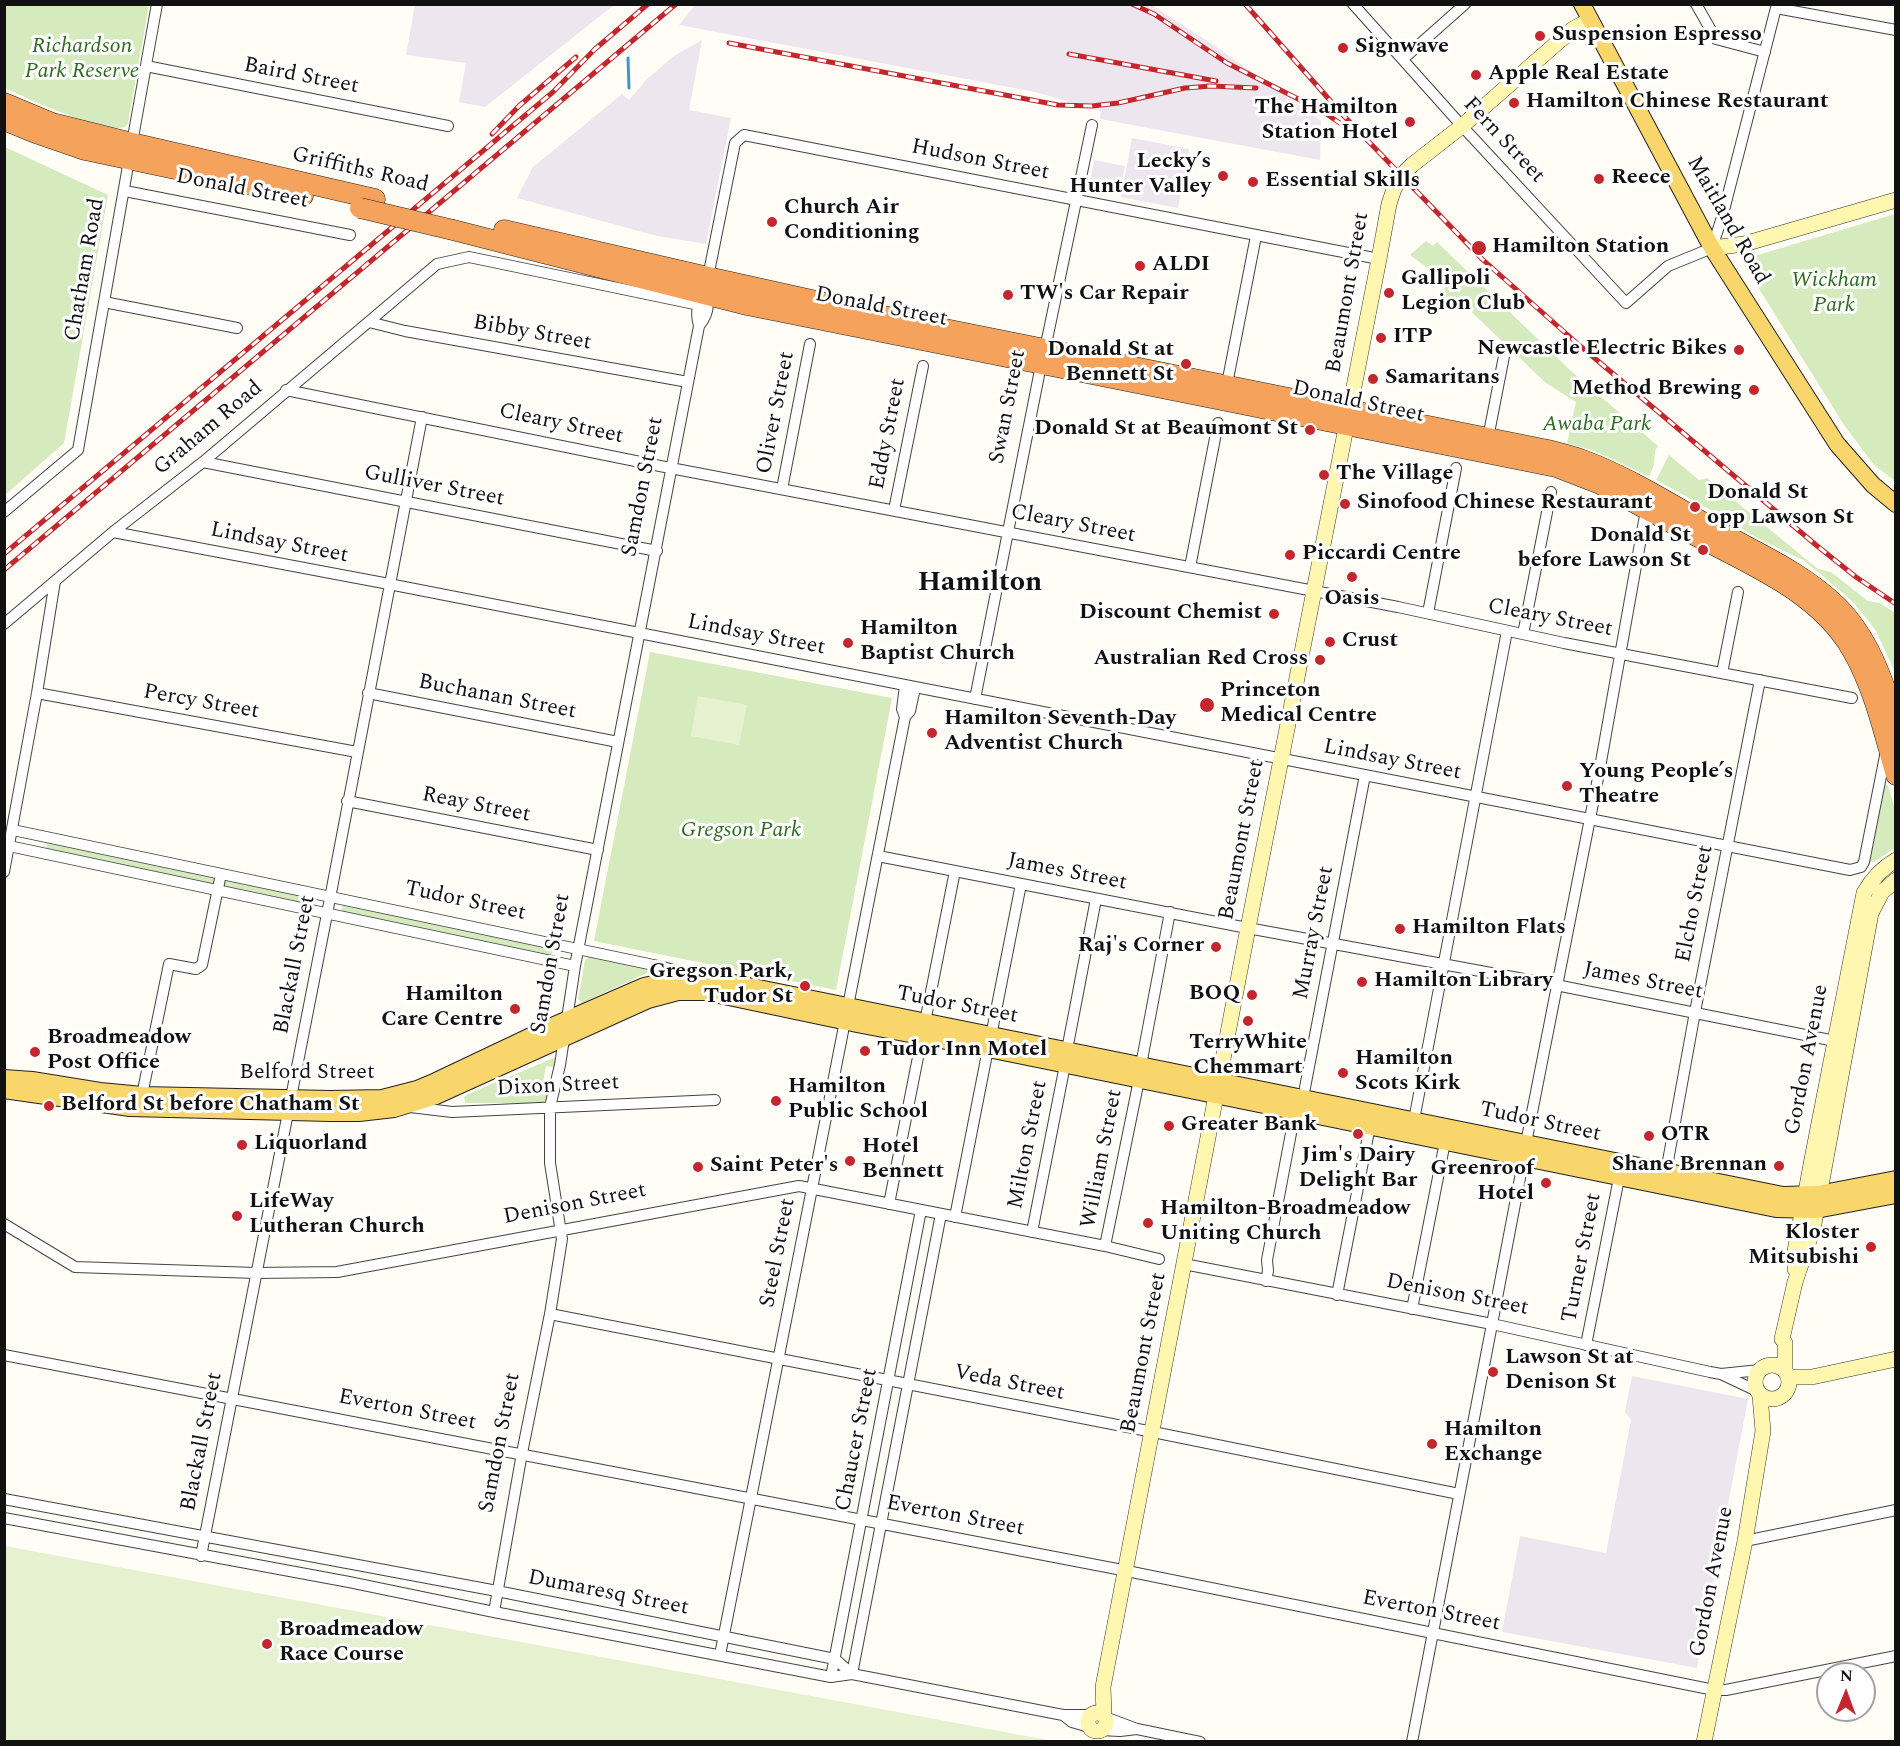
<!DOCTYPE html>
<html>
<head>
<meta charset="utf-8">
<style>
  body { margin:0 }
  #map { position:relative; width:1900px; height:1746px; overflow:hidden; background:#fffdf5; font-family:Spectral,serif }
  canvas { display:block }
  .frame { position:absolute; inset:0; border:6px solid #111; pointer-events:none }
  .north { position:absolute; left:1816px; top:1662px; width:60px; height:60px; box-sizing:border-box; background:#fff; border:2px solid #a0a0a0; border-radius:50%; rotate:1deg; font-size:16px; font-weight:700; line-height:24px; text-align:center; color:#111 }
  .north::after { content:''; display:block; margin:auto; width:21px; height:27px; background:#c4262e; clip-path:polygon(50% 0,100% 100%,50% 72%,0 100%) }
</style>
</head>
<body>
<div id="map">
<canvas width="1900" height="1746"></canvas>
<div class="frame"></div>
<div class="north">N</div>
</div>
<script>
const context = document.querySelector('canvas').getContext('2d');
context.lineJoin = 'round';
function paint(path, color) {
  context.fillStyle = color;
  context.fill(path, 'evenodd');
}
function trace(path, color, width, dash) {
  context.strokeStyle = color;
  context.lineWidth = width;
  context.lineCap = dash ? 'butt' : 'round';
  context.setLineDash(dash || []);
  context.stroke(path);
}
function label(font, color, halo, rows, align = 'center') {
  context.font = font + ' Spectral,serif';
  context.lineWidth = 6;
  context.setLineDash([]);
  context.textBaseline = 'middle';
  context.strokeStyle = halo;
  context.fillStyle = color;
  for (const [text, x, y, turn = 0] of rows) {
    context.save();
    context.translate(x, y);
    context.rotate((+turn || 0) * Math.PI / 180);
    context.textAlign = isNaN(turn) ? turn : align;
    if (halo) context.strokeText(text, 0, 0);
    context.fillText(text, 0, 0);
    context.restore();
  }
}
const industrial = new Path2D(`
  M696,4l456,1 63,41 106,75 -1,39 -220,-41 1,-8 -66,-19 -356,-67z
  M415,5l199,-1v1l-129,102 -26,-5 7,-39 -60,-8z
  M702,40l-13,70 42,8 -25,126 -49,-8 -140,-38 16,-31 89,-73 7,6 18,-21 27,-23z
  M1132,138l57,11 -11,59 -57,-11z
  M1094,160l31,6 -6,29 -30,-6z
  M1632,1376l116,23 -51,269 -195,-36 18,-96 86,17 25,-133 -6,-8z`);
const green = new Path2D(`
  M5,4l144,1 -21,118 -3,4c-22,7 -98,-29 -120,-39z
  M5,147l103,48 -44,248 -59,52z
  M1895,214h1l-1,267 -21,-16 -30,-40 -103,-165z
  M1426,241l7,5 4,-4 133,128 88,76 -3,5 -1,13 -5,13c-27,-14 -52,-27 -82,-34l9,-41 -30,-19 -86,-82 -17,-4 3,-15 -36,-27z
  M1669,455l30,25 8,-2 111,91 13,3 37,29 12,2 15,10v59l-19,-41 -8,-11 -16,-19 -33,-28 -16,-13 -44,-21 -64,-38 -39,-21z
  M650,652l242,46 -56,292 -242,-49z
  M1885,785h3l7,25v38l-21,14h-4z
  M47,842l168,35 -1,8 -168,-36z
  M225,880l89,18 -2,8 -88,-19z
  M343,905l210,44 -1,7 -211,-44z
  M593,956l55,12 1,4 -67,31 -4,-4 7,-39 3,-3z
  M556,1057l-2,10 -8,-1 -5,28 8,2 -6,7h-78l-1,-6 4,-3z`);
const pitch = new Path2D(`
  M698,696l49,9 -8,40 -48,-9z
  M5,1546l1048,195h-1048z`);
const stream = new Path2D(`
  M628,58l1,30`);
const street = new Path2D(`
  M1353,4l109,122 164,177 42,-37 44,-18 11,-34 54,-210
  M1696,4l20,35 49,13
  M1776,8l120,22
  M1403,59l62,-55
  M146,66l302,60
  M132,143l25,-139
  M125,191l225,44
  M708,277l27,-134 9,-8 635,124
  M104,302l133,26
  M369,322l36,9 283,51
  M1045,349l47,-224
  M1227,384l29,-148
  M286,390l374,76 738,141 166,36 288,55
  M1488,438l17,-87
  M203,462l454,89
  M782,489l28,-145
  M894,510l29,-144
  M4,512l74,-62 51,-290
  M113,532l276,52 1461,286 11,-3 3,-5 22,-111
  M1190,567l28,-144
  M1428,613l28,-145
  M4,624l109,-92 90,-70 234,-198 32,-7 230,48
  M1523,634l28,-142
  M1722,673l16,-81
  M905,686l-3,23 3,8
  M37,693l320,59
  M368,693l250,49
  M975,699l66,-334
  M347,801l251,49
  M13,830l650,137 24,7
  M9,846l566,120
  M878,856l359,70 319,59 284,57
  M4,872l33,-179 18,-112
  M925,1022l30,-151
  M991,1036l30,-152
  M1067,1050l29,-151
  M1141,1065l29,-153
  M142,1095l27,-131 27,5 6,-4 19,-91
  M1303,1098l62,-323
  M410,1107l42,5 263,-12
  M1414,1120l93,-489
  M1526,1143l73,-370 47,-263
  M1666,1172l29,-160 65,-332
  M889,1204l33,-167
  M955,1217l33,-168
  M4,1224l71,43 181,6 81,-1 462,-86 306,60 54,13
  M1032,1232l33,-167
  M1105,1246l34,-166
  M1184,1264l308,60 218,48 11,2 36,17
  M1266,1281l2,-10 -1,-11 28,-148
  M1337,1295l33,-169
  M1412,1309l33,-167
  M550,1314l603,118 306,62
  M1586,1345l33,-167
  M4,1355l1113,214 597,121h12l170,-34
  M1721,1374l39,-4
  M4,1499l493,92 338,68 17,15
  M4,1518l345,64 145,30 337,65 21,-3 211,41h27
  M1745,1541l151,-31
  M201,1556l126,-642 95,-497
  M494,1612l28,-159 28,-139 12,-75 -12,-76v-56l10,-42 15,-99 124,-640c-3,-11 -3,-23 6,-30 6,10 1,21 -6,30
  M720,1655l185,-938 5,-6 5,-23
  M852,1674l89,-460
  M831,1677l90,-467
  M1063,1715l9,7 17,5
  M1105,1717l32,12 63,13
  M1100,1730l20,1 17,-2
  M1412,1742l112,-585`);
const secondary = new Path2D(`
  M1712,248l32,-4 152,-44
  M1795,1269v-18l17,-92 52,-266c8,-14 18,-25 32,-33
  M1755 1382a17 17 0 1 1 34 0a17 17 0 1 1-34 0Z
  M1785,1371v-28l-3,-4 13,-57 18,-53 58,-316 11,-21 14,-12
  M1788,1377h24l84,-18
  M1088 1722a9 9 0 1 1 18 0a9 9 0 1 1-18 0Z
  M1104,1715l-1,-28 145,-759 131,-669 10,-55 5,-15 7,-13 11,-11 50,-39 111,-97 17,-9
  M1704,1742l41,-201 18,-110 -3,-35`);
const primary = new Path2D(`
  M1582,4l130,244 125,196 36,41 23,19
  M4,1078l28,2 68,11 42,4 189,4 51,-1 35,-9 19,-8 116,-55 92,-40 37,-8h28l1074,217 35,-1 78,-15
  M4,1090l126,18 200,5h29l35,-4 42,-13 212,-96 30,-8h27l152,32 131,25 788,160 40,1 80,-15`);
const highway = new Path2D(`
  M4,103l48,20 80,20 243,56
  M4,120l29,12 52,18 218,46
  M453,230l294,75 809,162 44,17c33,18 66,36 100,54 55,29 120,56 152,112 22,38 32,83 44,125
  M504,230l204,47 212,47 628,126c12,3 24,6 35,10 48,18 93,47 137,72 40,22 83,41 116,73 32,31 47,74 60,116`);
const rail = new Path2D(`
  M1132,4l22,10 73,49 95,48 28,19
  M1245,4l98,111 139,144 97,86 237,200 40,32 40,27
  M729,43l329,62 34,1 26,-3 67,-15 26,-2 45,2
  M1069,54l147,27
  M492,134l27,-28 57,-49
  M4,554l499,-420 50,-42 42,-43 53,-45
  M4,570l672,-566`);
const highwayBridge = new Path2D(`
  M360,208l93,22`);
const markers = [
  [1540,36,6,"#c4262e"],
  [1343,48,6,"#c4262e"],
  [1476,75,6,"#c4262e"],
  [1514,103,6,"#c4262e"],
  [1410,122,6,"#c4262e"],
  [1223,176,6,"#c4262e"],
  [1599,179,6,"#c4262e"],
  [1253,182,6,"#c4262e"],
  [772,222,6,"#c4262e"],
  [1479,248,8,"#c4262e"],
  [1140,266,6,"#c4262e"],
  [1389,293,6,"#c4262e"],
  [1008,295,6,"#c4262e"],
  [1381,338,6,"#c4262e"],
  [1739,350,6,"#c4262e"],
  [1186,364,6,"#c4262e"],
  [1373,379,6,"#c4262e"],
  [1754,390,6,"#c4262e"],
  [1310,430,6,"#c4262e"],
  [1324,475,6,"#c4262e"],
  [1345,504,6,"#c4262e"],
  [1695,507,6,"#c4262e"],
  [1703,550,6,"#c4262e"],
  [1290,555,6,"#c4262e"],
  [1352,577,6,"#c4262e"],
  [1274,614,6,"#c4262e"],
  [1330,642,6,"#c4262e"],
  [848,643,6,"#c4262e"],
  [1320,660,6,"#c4262e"],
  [1207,705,8,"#c4262e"],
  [932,733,6,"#c4262e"],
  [1567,786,6,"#c4262e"],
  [1400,929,6,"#c4262e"],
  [1216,947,6,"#c4262e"],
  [1362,982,6,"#c4262e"],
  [805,986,6,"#c4262e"],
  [1252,995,6,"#c4262e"],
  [515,1009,6,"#c4262e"],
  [1248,1021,6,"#c4262e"],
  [865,1051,6,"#c4262e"],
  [35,1052,6,"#c4262e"],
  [1343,1073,6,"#c4262e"],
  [776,1101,6,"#c4262e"],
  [49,1106,6,"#c4262e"],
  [1169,1126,6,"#c4262e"],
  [1358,1134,6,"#c4262e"],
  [1649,1136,6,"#c4262e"],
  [242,1145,6,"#c4262e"],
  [850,1161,6,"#c4262e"],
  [1779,1166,6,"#c4262e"],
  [698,1167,6,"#c4262e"],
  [1546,1183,6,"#c4262e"],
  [237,1216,6,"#c4262e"],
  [1148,1223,6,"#c4262e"],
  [1871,1247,6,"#c4262e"],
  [1493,1372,6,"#c4262e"],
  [1432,1444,6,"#c4262e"],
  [267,1644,6,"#c4262e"]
];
const poiNames = [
  ["Suspension Espresso",1552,36],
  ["Signwave",1355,48],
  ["Apple Real Estate",1488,75],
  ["Hamilton Chinese Restaurant",1526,103],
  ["The Hamilton",1398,109,"right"],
  ["Station Hotel",1398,134,"right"],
  ["Lecky’s",1211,163,"right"],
  ["Hunter Valley",1211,188,"right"],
  ["Reece",1611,179],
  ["Essential Skills",1265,182],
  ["Church Air",784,209],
  ["Conditioning",784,234],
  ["Hamilton Station",1492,248],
  ["ALDI",1152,266],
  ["Gallipoli",1401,280],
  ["Legion Club",1401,305],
  ["TW's Car Repair",1020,295],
  ["ITP",1393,338],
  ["Newcastle Electric Bikes",1727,350,"right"],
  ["Donald St at",1174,351,"right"],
  ["Bennett St",1174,376,"right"],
  ["Samaritans",1385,379],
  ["Method Brewing",1742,390,"right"],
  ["Donald St at Beaumont St",1298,430,"right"],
  ["The Village",1336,475],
  ["Donald St",1707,494],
  ["opp Lawson St",1707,519],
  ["Sinofood Chinese Restaurant",1357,504],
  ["Donald St",1691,537,"right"],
  ["before Lawson St",1691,562,"right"],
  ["Piccardi Centre",1302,555],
  ["Oasis",1352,600,"center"],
  ["Discount Chemist",1262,614,"right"],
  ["Hamilton",860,630],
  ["Baptist Church",860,655],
  ["Crust",1342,642],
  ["Australian Red Cross",1308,660,"right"],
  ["Princeton",1220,692],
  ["Medical Centre",1220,717],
  ["Hamilton Seventh-Day",944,720],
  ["Adventist Church",944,745],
  ["Young People’s",1579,773],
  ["Theatre",1579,798],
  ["Hamilton Flats",1412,929],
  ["Raj's Corner",1204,947,"right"],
  ["Gregson Park,",793,973,"right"],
  ["Tudor St",793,998,"right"],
  ["Hamilton Library",1374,982],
  ["BOQ",1240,995,"right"],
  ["Hamilton",503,996,"right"],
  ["Care Centre",503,1021,"right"],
  ["Broadmeadow",47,1039],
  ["Post Office",47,1064],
  ["TerryWhite",1248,1044,"center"],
  ["Chemmart",1248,1069,"center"],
  ["Tudor Inn Motel",877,1051],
  ["Hamilton",1355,1060],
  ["Scots Kirk",1355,1085],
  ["Hamilton",788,1088],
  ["Public School",788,1113],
  ["Belford St before Chatham St",61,1106],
  ["Greater Bank",1181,1126],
  ["OTR",1661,1136],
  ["Liquorland",254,1145],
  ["Hotel",862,1148],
  ["Bennett",862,1173],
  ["Jim's Dairy",1358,1157,"center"],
  ["Delight Bar",1358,1182,"center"],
  ["Shane Brennan",1767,1166,"right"],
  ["Saint Peter's",710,1167],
  ["Greenroof",1534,1170,"right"],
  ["Hotel",1534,1195,"right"],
  ["LifeWay",249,1203],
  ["Lutheran Church",249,1228],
  ["Hamilton-Broadmeadow",1160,1210],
  ["Uniting Church",1160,1235],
  ["Kloster",1859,1234,"right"],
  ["Mitsubishi",1859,1259,"right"],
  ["Lawson St at",1505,1359],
  ["Denison St",1505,1384],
  ["Hamilton",1444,1431],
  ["Exchange",1444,1456],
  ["Broadmeadow",279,1631],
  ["Race Course",279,1656]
];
const parkNames = [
  ["Richardson",82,48],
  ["Park Reserve",82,73],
  ["Wickham",1834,282],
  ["Park",1834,307],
  ["Awaba Park",1597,426],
  ["Gregson Park",741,832]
];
const streetNames = [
  ["Baird Street",301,77,11],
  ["Fern Street",1503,141,47],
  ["Hudson Street",980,161,11],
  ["Griffiths Road",360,171,13],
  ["Donald Street",242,190,11],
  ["Maitland Road",1727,221,60],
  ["Chatham Road",86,270,-80],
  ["Beaumont Street",1349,293,-80],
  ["Donald Street",881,308,11],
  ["Bibby Street",532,334,10],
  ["Donald Street",1358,403,12],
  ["Swan Street",1009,407,-79],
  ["Oliver Street",777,413,-79],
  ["Cleary Street",561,425,12],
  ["Graham Road",209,429,-40],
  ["Eddy Street",889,434,-79],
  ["Gulliver Street",434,487,11],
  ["Samdon Street",644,487,-79],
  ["Cleary Street",1073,525,11],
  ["Lindsay Street",279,544,11],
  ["Cleary Street",1550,619,11],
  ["Lindsay Street",756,636,11],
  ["Buchanan Street",497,698,11],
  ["Percy Street",201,703,10],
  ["Lindsay Street",1392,761,11],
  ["Reay Street",476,806,11],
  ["Beaumont Street",1243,840,-79],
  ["James Street",1067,873,11],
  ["Tudor Street",465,902,12],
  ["Elcho Street",1696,904,-79],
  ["Murray Street",1315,933,-79],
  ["Samdon Street",552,964,-80],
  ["Blackall Street",296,965,-79],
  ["James Street",1643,982,11],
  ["Tudor Street",957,1006,11],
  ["Gordon Avenue",1808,1060,-79],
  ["Belford Street",307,1074],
  ["Dixon Street",558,1087,-3],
  ["Tudor Street",1540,1123,12],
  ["Milton Street",1029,1145,-79],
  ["William Street",1103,1159,-79],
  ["Denison Street",575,1205,-11],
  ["Steel Street",779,1253,-79],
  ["Turner Street",1583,1258,-79],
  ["Denison Street",1457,1296,11],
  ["Beaumont Street",1145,1353,-79],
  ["Veda Street",1009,1384,11],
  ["Everton Street",407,1411,11],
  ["Chaucer Street",858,1440,-79],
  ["Blackall Street",203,1442,-79],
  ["Samdon Street",501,1443,-79],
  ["Everton Street",955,1517,11],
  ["Gordon Avenue",1713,1582,-79],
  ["Dumaresq Street",608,1594,11],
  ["Everton Street",1431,1612,11]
];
const districtNames = [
  ["Hamilton",980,585]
];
paint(industrial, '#eee6ef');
paint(green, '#d5ebbd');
paint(pitch, '#e6f2cf');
trace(stream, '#3f96cf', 3);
trace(street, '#444', 12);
trace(secondary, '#333', 16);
trace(primary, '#222', 18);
trace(highway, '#222', 21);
trace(street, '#fff', 10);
trace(secondary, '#fff6b0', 15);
trace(primary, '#f9d66b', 16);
trace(highway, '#f5a25d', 20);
trace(rail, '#c4262e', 5);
trace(rail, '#fff', 3, [9]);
trace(highwayBridge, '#222', 21, []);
trace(highwayBridge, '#f5a25d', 20);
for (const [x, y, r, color] of markers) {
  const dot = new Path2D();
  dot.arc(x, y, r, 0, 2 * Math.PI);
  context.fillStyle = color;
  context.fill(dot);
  trace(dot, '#fff', 2);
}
label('bold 22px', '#111', '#fff', poiNames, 'left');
label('italic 22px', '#2f6b1f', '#fff', parkNames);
label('22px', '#111', '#fff', streetNames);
label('bold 28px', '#111', '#fff', districtNames);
</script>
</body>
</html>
